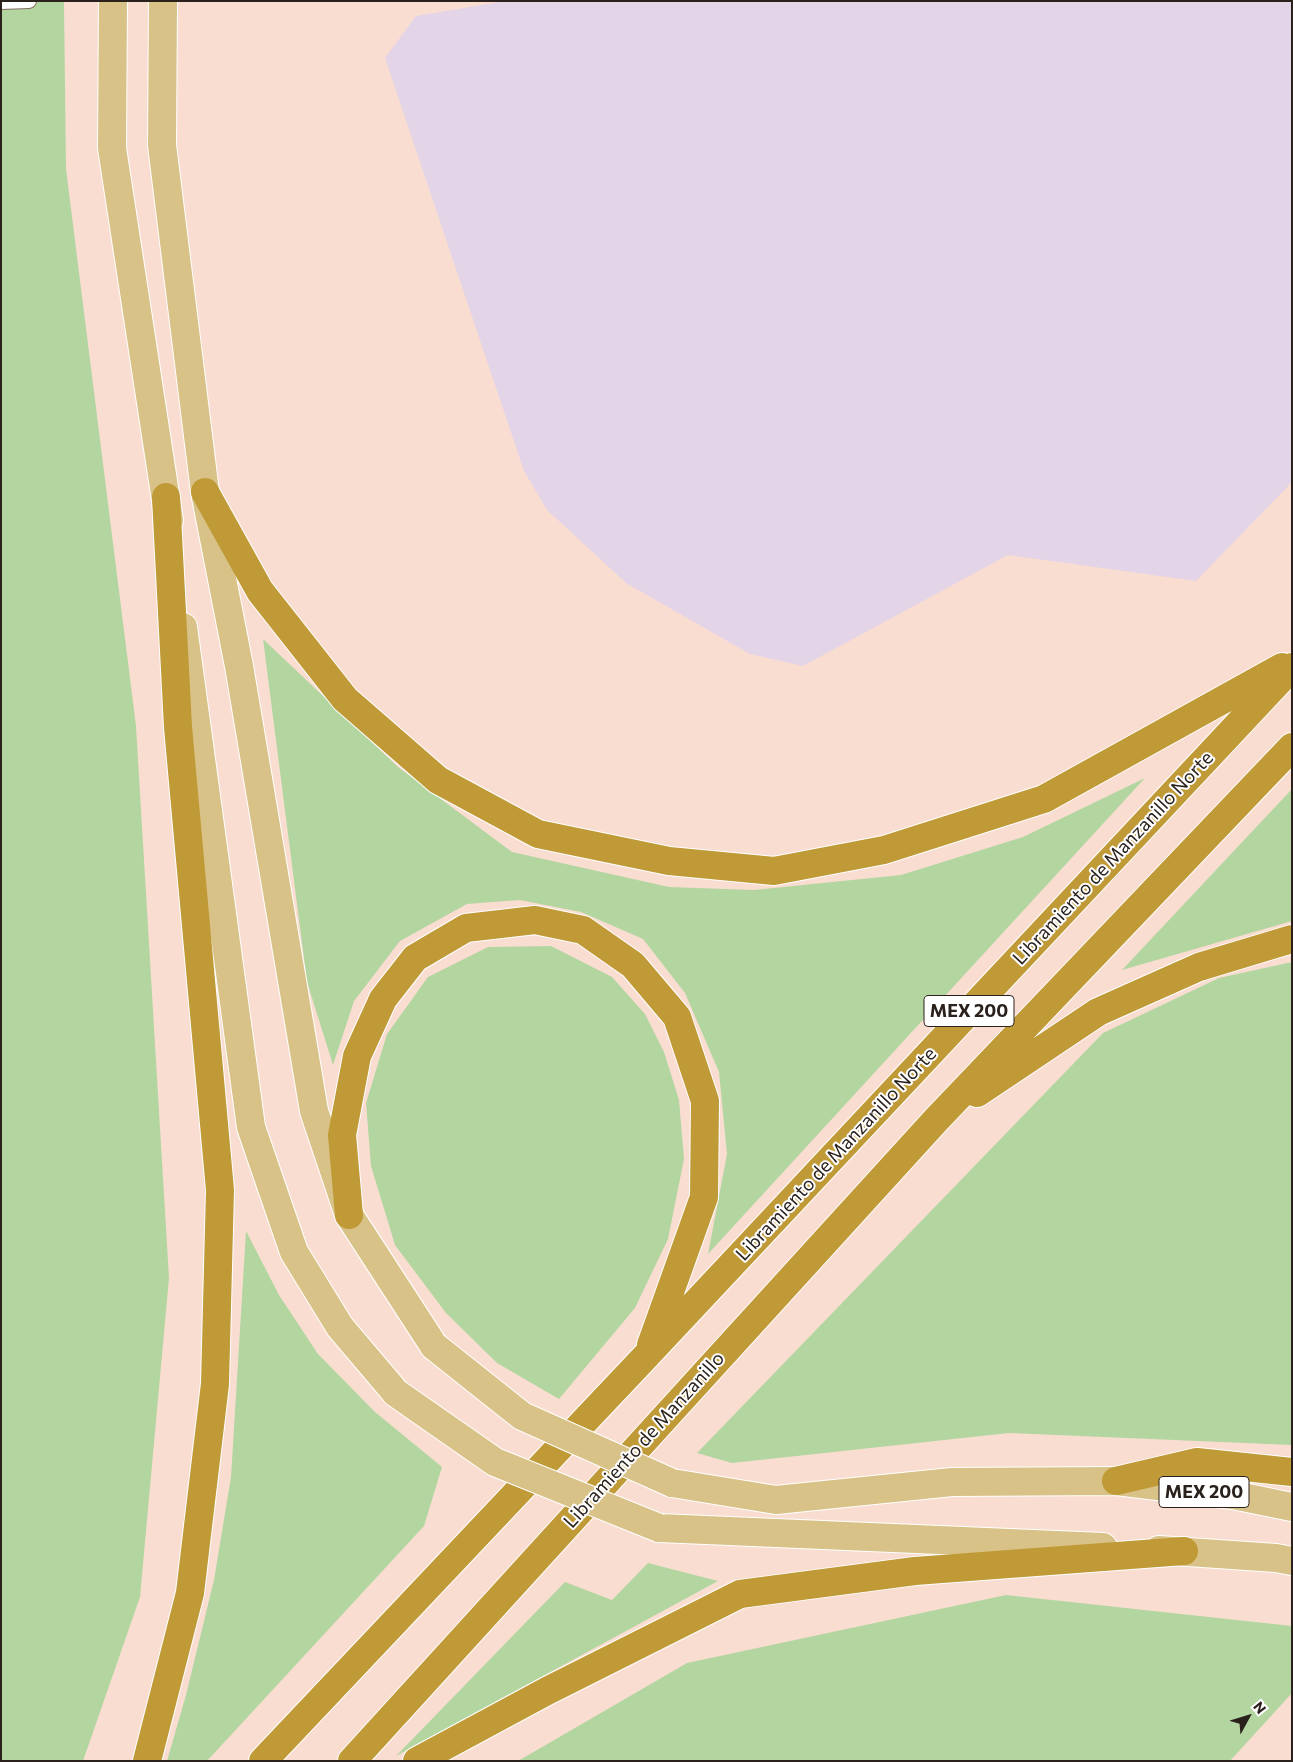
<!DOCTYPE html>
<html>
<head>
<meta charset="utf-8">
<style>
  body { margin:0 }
  #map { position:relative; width:1293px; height:1762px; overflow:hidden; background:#faddd1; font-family:Commissioner,sans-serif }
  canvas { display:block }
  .frame { position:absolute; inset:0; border:2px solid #2b211c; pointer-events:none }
  .north { position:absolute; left:1223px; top:1692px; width:50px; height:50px; -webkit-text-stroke:4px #fff; paint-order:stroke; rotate:51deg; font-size:14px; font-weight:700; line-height:20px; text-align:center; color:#2b211c }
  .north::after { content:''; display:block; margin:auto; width:18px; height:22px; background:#2b211c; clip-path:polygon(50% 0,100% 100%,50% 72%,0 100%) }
</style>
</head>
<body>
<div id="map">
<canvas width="1293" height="1762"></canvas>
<div class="frame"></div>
<div class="north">N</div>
</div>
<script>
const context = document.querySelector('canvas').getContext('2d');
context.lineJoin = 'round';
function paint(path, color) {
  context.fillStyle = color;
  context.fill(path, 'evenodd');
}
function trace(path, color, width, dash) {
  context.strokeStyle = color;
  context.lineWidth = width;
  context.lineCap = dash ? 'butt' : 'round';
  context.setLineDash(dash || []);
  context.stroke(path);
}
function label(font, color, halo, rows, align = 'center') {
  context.font = font + ' Commissioner,sans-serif';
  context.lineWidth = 4;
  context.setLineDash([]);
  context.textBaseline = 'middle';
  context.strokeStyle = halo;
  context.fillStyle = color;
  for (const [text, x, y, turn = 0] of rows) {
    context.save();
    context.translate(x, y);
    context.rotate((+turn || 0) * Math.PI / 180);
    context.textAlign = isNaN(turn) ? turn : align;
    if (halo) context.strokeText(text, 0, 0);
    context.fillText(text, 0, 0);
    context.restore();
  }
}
const industrial = new Path2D(`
  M506,1h786v481l-96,99 -188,-26 -205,111 -53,-12 -124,-71 -79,-73 -23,-39 -139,-413 31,-42z`);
const green = new Path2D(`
  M1,1h63l2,168 70,557 33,552 -29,319 -57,164h-82z
  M263,639l135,128 114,85 157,35 85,3 147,-15 122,-38 122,-59 -437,476 19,-100 -8,-82 -34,-79 -42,-54 -62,-27 -61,-12 -53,4 -67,37 -46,60 -21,64 -26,-83z
  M1292,789v132l-170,49z
  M551,946l61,31 33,37 19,38 15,48 5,59 -16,80 -33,69 -76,91 -62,-36 -51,-50 -51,-68 -24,-79 -5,-63 21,-69 41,-57 60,-30z
  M1292,962v483l-283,-12 -277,30 -35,-10 406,-420 116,-55z
  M246,1231l33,64 39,59 57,58 67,55 -18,59 -217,235h-40l19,-66 28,-115 17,-103z
  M648,1563l70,18 -322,175 169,-174 47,18z
  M1006,1595l286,31v67l-62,68h-712l169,-98z`);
const lane = new Path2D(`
  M1,2l28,-1`);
const primary = new Path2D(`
  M113,1l-1,147 57,372
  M163,1l-1,144 43,347 34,174 75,445 35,104 85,131
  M183,627l68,500 43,125 46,75 56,66
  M672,1483l104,17 176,-18 164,-1 117,14 59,12
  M659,1528l444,19
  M1159,1550l117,8 16,3`);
const highway = new Path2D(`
  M205,492l55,99 85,108 93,81 100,54 131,27 105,10 110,-21 160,-51 238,-132
  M977,1093l121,-81 101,-45 93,-28
  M349,1215l-7,-80 15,-79 26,-57 32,-41 51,-30 69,-8 48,10 50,35 44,52 28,84 -1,96 -53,148
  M1116,1481l81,-19 95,10
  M147,1761l43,-168 25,-209 5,-194 -42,-463 -12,-230
  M263,1761l384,-406 645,-688
  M352,1761l584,-641 356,-373
  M417,1761l130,-70 193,-97 175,-23 269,-20`);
const primaryBridge = new Path2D(`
  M434,1346l88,70 150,67
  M396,1393l99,69 164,66`);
const shields = [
  [969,1011,90],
  [1204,1492,90]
];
const shieldNames = [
  ["MEX 200",969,1011],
  ["MEX 200",1204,1492]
];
const streetNames = [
  ["Libramiento de Manzanillo Norte",1113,858,-47],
  ["Libramiento de Manzanillo Norte",836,1154,-47],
  ["Libramiento de Manzanillo",644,1440,-48]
];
paint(industrial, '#e3d4e7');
paint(green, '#b3d6a1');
trace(lane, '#836a60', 16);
trace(primary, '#fff', 30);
trace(highway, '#fff', 30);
trace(lane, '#fff', 14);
trace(primary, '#d9c287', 28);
trace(highway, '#c09a37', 28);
trace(primaryBridge, '#fff', 30, []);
trace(primaryBridge, '#d9c287', 28);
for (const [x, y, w] of shields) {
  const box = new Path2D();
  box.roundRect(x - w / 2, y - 15.5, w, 31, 4);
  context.fillStyle = '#fff';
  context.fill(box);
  trace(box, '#2b211c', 1);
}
label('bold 18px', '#2b211c', null, shieldNames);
label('19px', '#2b211c', '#fff', streetNames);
</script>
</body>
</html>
